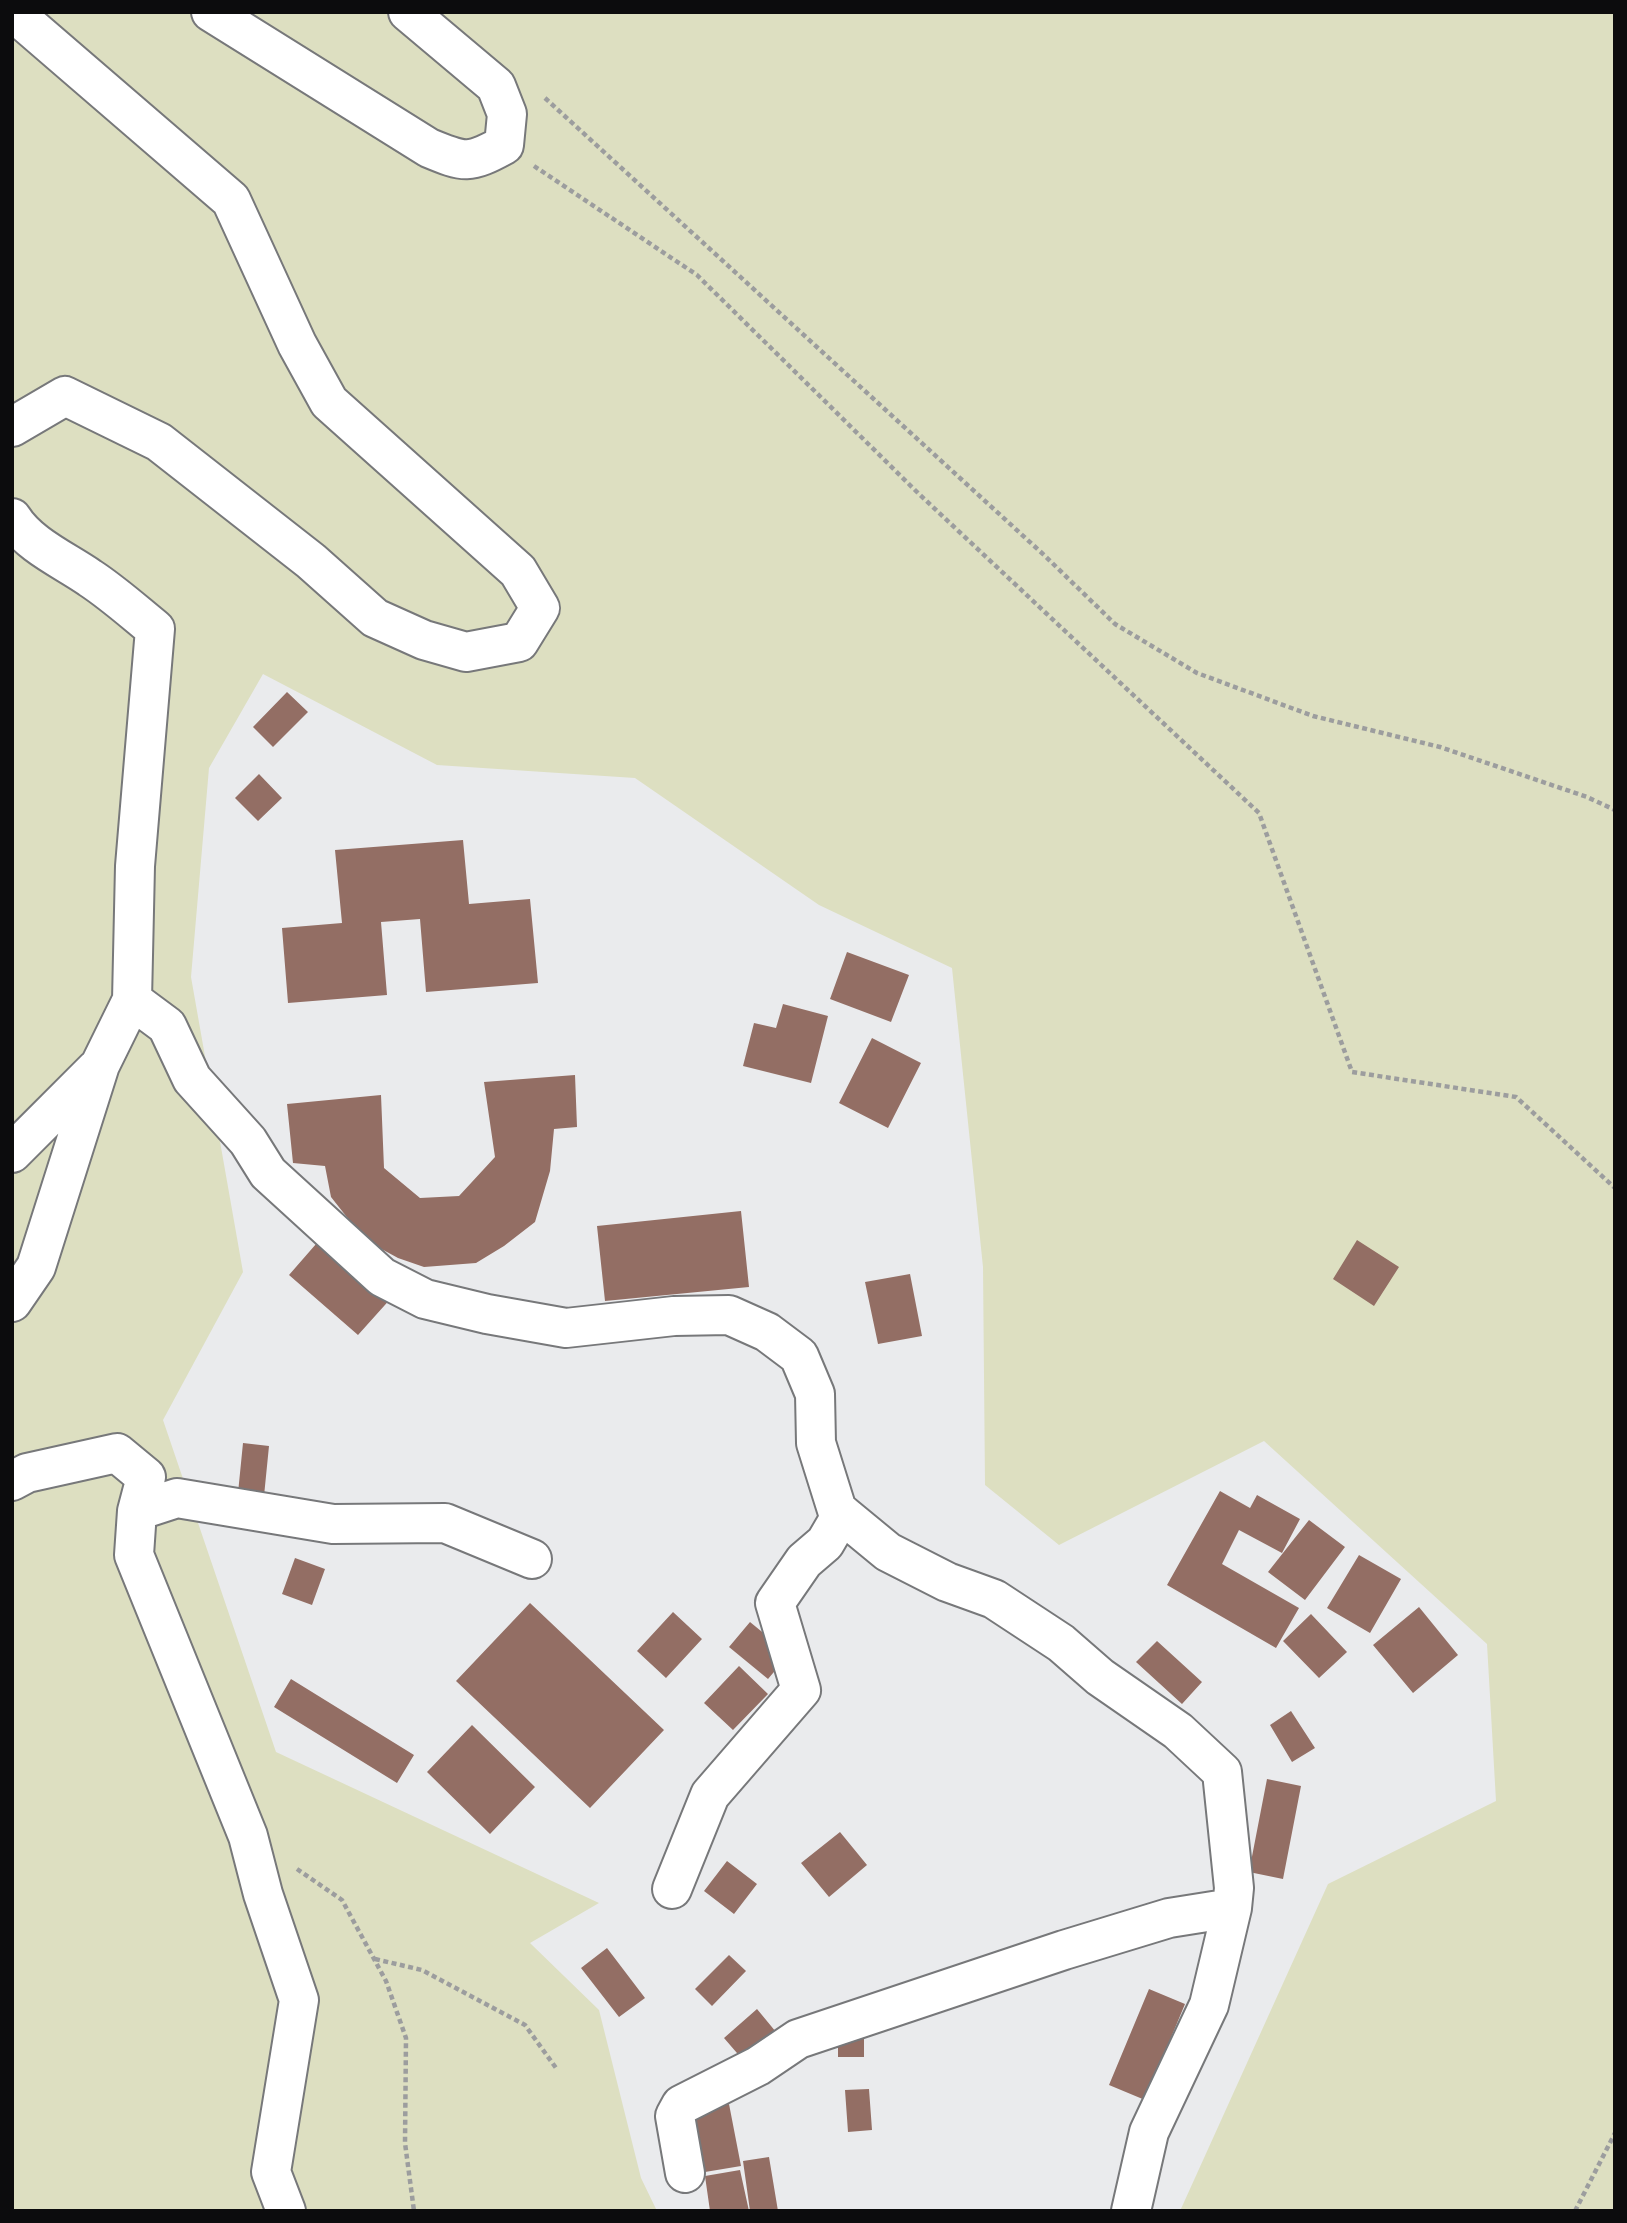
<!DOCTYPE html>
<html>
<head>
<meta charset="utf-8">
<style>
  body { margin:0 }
  #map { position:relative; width:1627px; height:2223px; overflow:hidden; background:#eaebed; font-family:"Exo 2",sans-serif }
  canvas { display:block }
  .frame { position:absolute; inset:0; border:14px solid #0c0c0d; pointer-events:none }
</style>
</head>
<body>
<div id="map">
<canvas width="1627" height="2223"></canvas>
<div class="frame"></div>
</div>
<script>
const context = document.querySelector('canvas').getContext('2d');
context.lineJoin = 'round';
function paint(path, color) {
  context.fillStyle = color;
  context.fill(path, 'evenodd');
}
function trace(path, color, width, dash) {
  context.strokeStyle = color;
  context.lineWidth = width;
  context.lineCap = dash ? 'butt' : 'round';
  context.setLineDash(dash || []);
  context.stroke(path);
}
const green = new Path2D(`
  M12,12h1603v2199h-435l148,-327 168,-83 -9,-157 -223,-203 -205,104 -74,-60 -2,-218 -31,-299 -133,-63 -184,-127 -198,-13 -174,-91 -54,94 -18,209 52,295 -80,148 113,332 323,151 -69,40 69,67 42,168 16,33h-645z`);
const building = new Path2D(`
  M287,692l21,20 -35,35 -20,-20z
  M259,774l23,24 -24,23 -23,-23z
  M463,840l6,64 61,-5 8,84 -112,9 -6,-73 -39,3 6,73 -99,8 -6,-75 60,-5 -7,-73z
  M847,952l62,23 -18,47 -61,-23z
  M783,1004l45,12 -17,67 -68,-17 11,-43 22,5z
  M872,1038l49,25 -33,65 -49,-25z
  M575,1075l2,52 -23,2 -4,42 -15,51 -31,24 -28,17 -52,4 -26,-9 -33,-18 -34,-43 -6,-31 -32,-3 -6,-59 94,-9 3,73 36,30 39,-2 36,-39 -11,-75z
  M741,1211l8,76 -144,14 -8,-75z
  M323,1236l70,60 -35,39 -69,-60z
  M1357,1240l42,27 -25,39 -41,-27z
  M910,1274l12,62 -44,8 -13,-62z
  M243,1443l26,3 -5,50 -26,-3z
  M1220,1491l30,17 7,-13 43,24 -18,34 -43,-23 -17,34 77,44 -23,40 -109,-63z
  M1309,1520l36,27 -40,53 -37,-28z
  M1359,1555l42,24 -31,54 -43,-25z
  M295,1558l30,11 -13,36 -30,-11z
  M530,1603l134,127 -74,78 -134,-127z
  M1419,1607l39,48 -45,38 -40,-48z
  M673,1612l29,27 -36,39 -29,-27z
  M1311,1614l36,38 -28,26 -36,-37z
  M750,1622l39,32 -21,25 -39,-32z
  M1157,1641l45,41 -20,22 -46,-42z
  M739,1666l29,28 -35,36 -29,-27z
  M291,1679l123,76 -17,28 -123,-76z
  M1291,1711l24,37 -23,14 -22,-37z
  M472,1725l63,62 -45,47 -63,-62z
  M1267,1779l34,7 -18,93 -34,-7z
  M840,1832l27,33 -38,32 -28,-34z
  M727,1861l30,23 -23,30 -30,-23z
  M607,1948l38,50 -26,19 -38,-49z
  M729,1955l17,16 -34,35 -17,-17z
  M1149,1989l36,15 -40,96 -36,-15z
  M757,2009l19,23 -33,28 -19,-22z
  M838,2032h26v25h-26z
  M869,2089l3,41 -24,2 -3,-42z
  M729,2104l12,62 -36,6 -12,-60z
  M769,2157l9,54h-28l-7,-50z
  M740,2170l9,41h-39l-5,-35z`);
const path = new Path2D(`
  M545,98l499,457 71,69 82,49 116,43 127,31 147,50 28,13
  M534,166l163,109 222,219 340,319 93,259 164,25 99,91
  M297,1869l45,31 44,81 20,57 -1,105 9,68
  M375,1959l47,11 103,55 31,43
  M1575,2211l40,-78`);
const minor = new Path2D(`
  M211,12l218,136c36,15 40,16 75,-3l3,-31 -11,-28 -88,-74
  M12,427l53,-31 94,46 152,119 64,57 49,22 42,12 53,-10 21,-34 -22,-37 -189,-169 -32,-58 -66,-144 -218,-188
  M12,518c17,27 52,42 78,60 23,15 44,34 65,51l-20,237 -3,134 -32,65 -64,202 -24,35
  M132,1000l35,26 25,53 56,62 20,32 114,104 43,22 62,15 79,14 108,-12 55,-1 38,17 32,24 16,38 1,49 21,67 51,42 59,30 47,17 67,44 39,34 78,54 44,41 12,116 -2,20 -23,97 -60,127 -18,79
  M12,1153l84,-84
  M12,1481l15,-8 90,-20 29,24 -9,34 -3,44 114,281 15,58 36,106 -28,172 15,39
  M137,1511l40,-13 156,26 112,-1 87,36
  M672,1889l38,-94 91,-105 -26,-87 29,-42 21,-18 17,-29
  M685,2173l-10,-57 6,-11 77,-39 40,-27 266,-89 105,-32 63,-10`);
paint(green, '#dddfc1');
paint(building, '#936e64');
trace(minor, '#77787a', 42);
trace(path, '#9c9d9e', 4.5, [5, 3.5]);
trace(minor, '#fff', 38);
</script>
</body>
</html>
